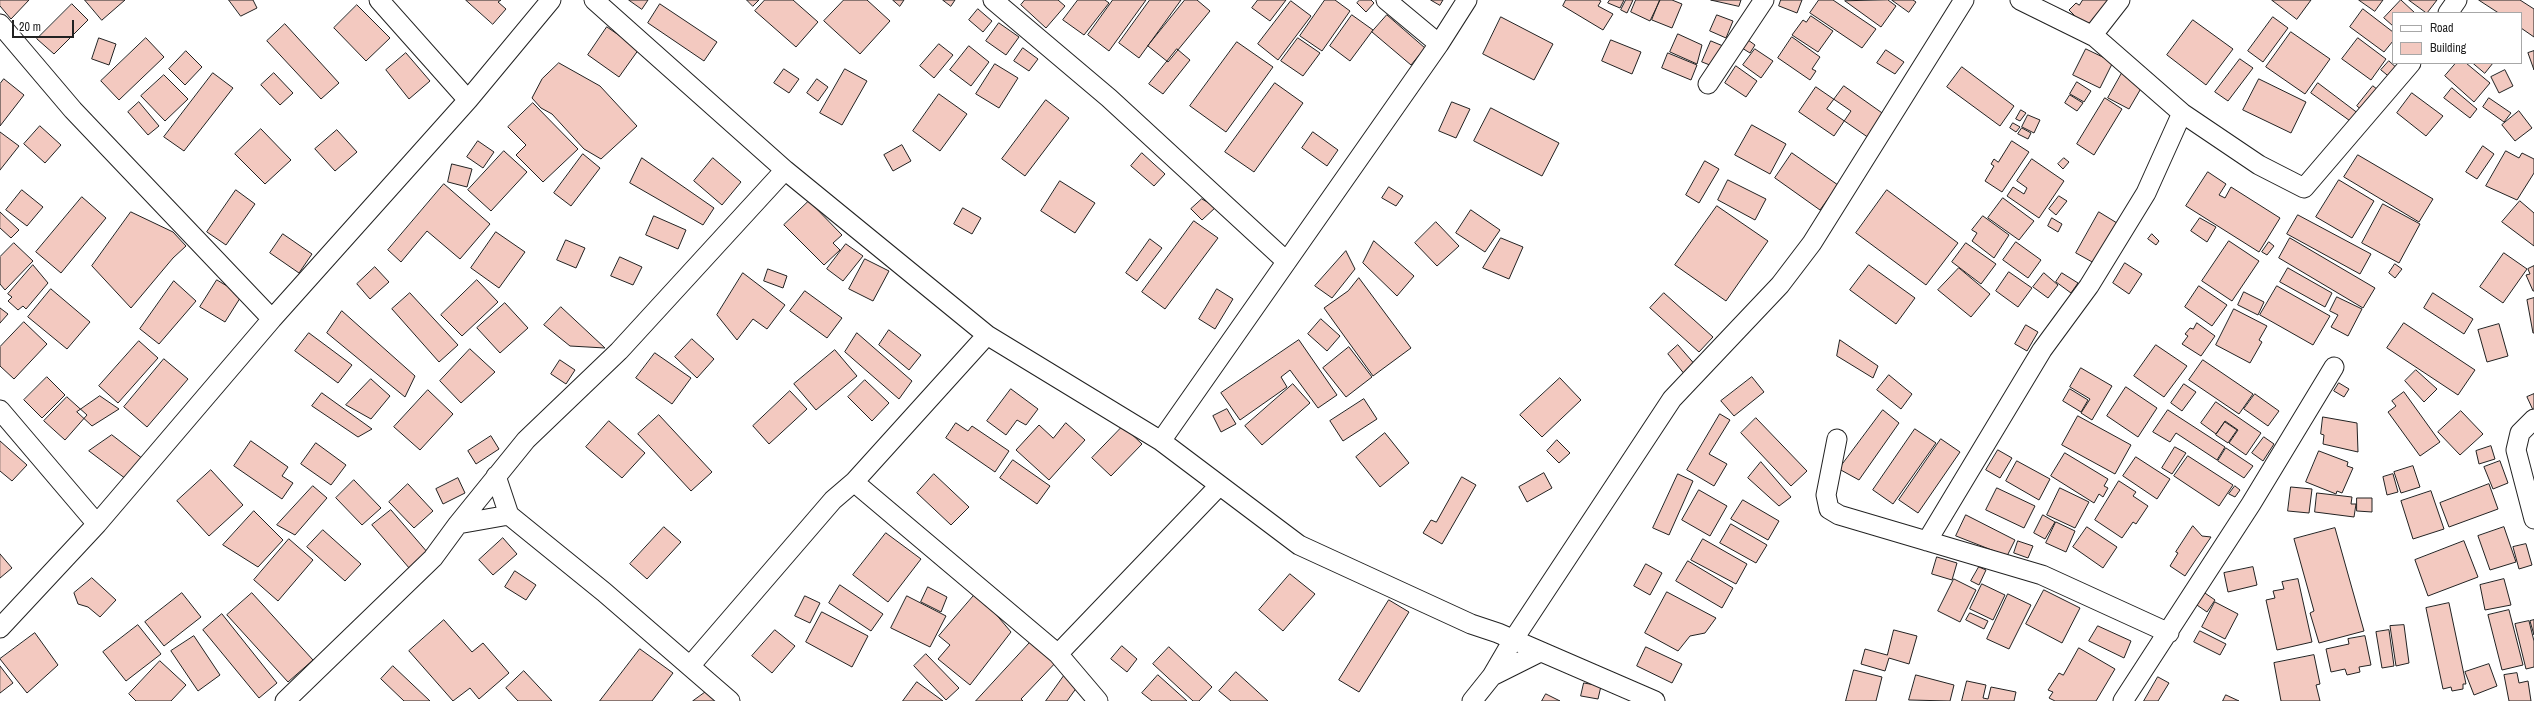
<!DOCTYPE html>
<html>
<head>
<meta charset="utf-8">
<style>
  body { margin:0 }
  #map { position:relative; width:2534px; height:701px; overflow:hidden; background:#fff; font-family:"Archivo Narrow",sans-serif }
  canvas { display:block }
  .legend { position:absolute; left:2392px; top:12px; width:130px; height:52px; box-sizing:border-box; background:#fff; border:1px solid #a7a7a7; margin:0; padding:5px 7px; list-style:none; font-size:12px; color:#222 }
  .legend li { display:flex; align-items:center; gap:8px; height:20px }
  .legend b { width:20px; border:1px solid #a7a7a7 }
  .scale { position:absolute; left:12px; top:20px; width:62px; height:18px; box-sizing:border-box; border:2px solid #222; border-top:0; padding-left:5px; font-size:12px; line-height:14px; white-space:nowrap; color:#222; -webkit-text-stroke:3px #fff; paint-order:stroke }
</style>
</head>
<body>
<div id="map">
<canvas width="2534" height="701"></canvas>
<ul class="legend">
<li><b style="height:5px;background:#fff"></b>Road</li>
<li><b style="height:11px;background:#f3c9c0"></b>Building</li>
</ul>
<div class="scale">20 m</div>
</div>
<script>
const context = document.querySelector('canvas').getContext('2d');
context.lineJoin = 'round';
function paint(path, color) {
  context.fillStyle = color;
  context.fill(path, 'evenodd');
}
function trace(path, color, width, dash) {
  context.strokeStyle = color;
  context.lineWidth = width;
  context.lineCap = dash ? 'butt' : 'round';
  context.setLineDash(dash || []);
  context.stroke(path);
}
const building = new Path2D(`
  M0,0h29l-18,19 -11,-13z
  M85,0h40l-23,20z
  M229,0h24l4,8 -16,8z
  M466,0h35l-3,2 8,7 -13,15z
  M629,0h19l-6,9z
  M747,0h12l-6,6z
  M765,0h28l25,22 -22,25 -41,-36z
  M844,0h23l23,21 -30,33 -36,-33z
  M893,0h11l-4,6z
  M943,0h12l-4,6z
  M1025,0h33l7,6 -19,22 -25,-23z
  M1078,0h27l4,3 -25,32 -21,-15z
  M1113,0h33l-37,51 -21,-16z
  M1150,0h31l-42,58 -20,-15z
  M1185,0h12l13,11 -42,51 -20,-16z
  M1258,0h28l-16,21 -18,-13z
  M1325,0h10l15,11 -28,40 -22,-15z
  M1360,0h11l3,3 -8,9 -9,-9z
  M1431,0h12l-3,5z
  M1566,0h33l2,1 -3,5 15,8 -10,16 -40,-24z
  M1610,0h14l-4,8 -12,-5z
  M1626,0h7l-6,13 -6,-3z
  M1636,0h24l-10,21 -19,-9z
  M1660,0h12l10,4 -10,24 -20,-8z
  M1711,0h30l-2,6z
  M1781,0h21l-5,13 -18,-7z
  M1819,0h14l43,29 -14,19 -52,-35z
  M1888,0l8,6 -15,21 -36,-26z
  M1892,0h21l3,2 -7,10z
  M2083,0h26l-23,27 -17,-17 7,-7 3,2z
  M2272,0h39l-14,19z
  M2359,0h24l-8,11z
  M2401,0l14,13h-22v13l-9,-8z
  M2409,0h28l-10,13z
  M2479,0h41l14,9v28l-13,-9v-15h-22z
  M1291,1l20,15 -33,44 -20,-16z
  M72,4l16,16 -34,34 -17,-15z
  M660,4l57,38 -13,19 -56,-38z
  M357,5l33,33 -24,23 -32,-33z
  M978,9l14,12 -9,11 -14,-12z
  M2363,9l30,23v9l-9,11 -34,-25z
  M1352,15l21,15 -23,31 -20,-15z
  M1387,15l38,33 -14,17 -39,-33z
  M1717,15l16,6 -7,17 -16,-7z
  M1811,16l22,15 -15,21 -26,-17 11,-15 3,2z
  M1501,17l52,27 -19,36 -51,-26z
  M2273,17l15,11 -25,34 -15,-11z
  M2193,20l40,29 -27,36 -39,-30z
  M999,23l20,14 -13,18 -20,-14z
  M285,24l54,59 -18,16 -54,-58z
  M607,27l32,22 -20,28 -31,-22z
  M2291,32l39,27 -25,35 -39,-27z
  M1678,34l24,11 -5,19 -27,-12z
  M1792,37l28,20 -8,12 4,2 -6,9 -32,-22z
  M99,38l17,6 -7,21 -17,-6z
  M146,38l18,19 -45,43 -18,-19z
  M1298,38l22,15 -17,23 -22,-15z
  M2358,38l28,21 -15,21 -29,-21z
  M1611,40l30,12 -9,22 -30,-13z
  M1748,40l7,5 -5,8 -8,-5z
  M1711,41l12,5 -8,21 -13,-5z
  M1237,42l36,25 -47,65 -36,-26z
  M939,44l14,11 -19,23 -14,-12z
  M969,46l20,16 -18,24 -21,-16z
  M1023,48l15,11 -9,12 -15,-10z
  M1177,49l13,11 -27,34 -14,-10z
  M1755,49l18,12 -12,17 -18,-13z
  M2086,49l27,13 -13,26 -27,-13z
  M1886,50l18,12 -9,12 -18,-11z
  M186,51l16,16 -17,18 -16,-16z
  M2534,51v19l-6,-17z
  M406,53l24,28 -21,18 -23,-29z
  M1668,53l29,12 -6,15 -29,-12z
  M2240,59l13,9 -25,33 -13,-9z
  M2389,61l10,9 -7,9 -11,-9z
  M559,63l41,23 37,40 -36,33 -17,-10 -32,-35 -11,-6 -9,-10 10,-19z
  M2456,63h10l24,20 -16,19 -29,-26z
  M2473,63h20l-8,10z
  M995,64l23,14 -19,30 -23,-14z
  M1736,66l21,15 -11,16 -21,-14z
  M1962,67l52,39 -14,20 -53,-39z
  M784,69l15,10 -10,14 -15,-10z
  M845,69l22,12 -25,44 -22,-12z
  M2505,70l8,16 -14,7 -8,-16z
  M213,73l20,15 -49,63 -20,-14z
  M274,73l19,20 -13,12 -19,-20z
  M2122,73l21,12 -14,24 -21,-11z
  M164,75l24,24 -23,22 -24,-25z
  M4,79l20,16 -24,31v-42z
  M817,79l11,8 -10,14 -11,-8z
  M2259,79l47,23 -15,31 -48,-23z
  M2077,82l14,9 -7,11 -14,-8z
  M1275,83l28,20 -49,69 -29,-20z
  M2318,83l41,31 -6,9 -42,-30z
  M1844,86l41,29 -16,23 -42,-29z
  M2373,86l9,7 -17,20 -8,-7z
  M1816,87l35,24 -17,25 -35,-24z
  M2452,88l25,21 -7,9 -26,-20z
  M2412,93l31,23 -17,20 -29,-23z
  M939,94l28,20 -27,37 -27,-20z
  M2070,95l13,8 -6,8 -12,-8z
  M2105,98l17,11 -28,46 -17,-11z
  M2489,98l22,15 -7,9 -21,-15z
  M1046,100l23,18 -44,58 -23,-17z
  M139,102l20,24 -11,9 -20,-23z
  M1452,102l18,7 -14,29 -17,-7z
  M533,103l45,46 -35,33 -27,-27 10,-10 -18,-18z
  M1491,108l68,35 -17,33 -68,-35z
  M2021,110l5,3 -6,8 -4,-2z
  M2519,111l13,17 -17,13 -13,-16z
  M2028,115l12,5 -6,13 -12,-6z
  M2013,123l7,4 -4,5 -6,-4z
  M1752,125l34,19 -16,30 -35,-19z
  M40,126l21,19 -16,18 -21,-19z
  M2022,128l9,5 -3,6 -10,-5z
  M261,129l30,31 -26,24 -30,-30z
  M337,130l20,22 -22,19 -20,-22z
  M0,132l19,14 -19,24z
  M1313,132l25,18 -11,16 -25,-18z
  M478,141l16,11 -11,16 -16,-11z
  M2012,141l17,11 -27,40 -17,-11 9,-15 -3,-2 3,-5 4,3z
  M902,145l9,16 -18,10 -9,-16z
  M2483,146l11,8 -17,25 -11,-7z
  M504,151l23,21 -36,39 -23,-21z
  M2506,151l13,7 3,-5 12,6v14l-17,27 -31,-14z
  M1142,153l23,21 -11,12 -23,-20z
  M1792,153l46,32 -18,25 -45,-32z
  M583,154l17,14 -29,38 -17,-13z
  M2358,155l75,44 -14,23 -75,-45z
  M642,158l72,50 -11,17 -73,-42z
  M713,158l28,24 -19,23 -28,-24z
  M2064,158l5,4 -6,7 -5,-5z
  M2032,159l32,22 -25,37 -32,-22 6,-9 11,7 3,-6 -10,-7z
  M1705,161l14,8 -20,34 -13,-8z
  M452,164l20,5 -5,18 -19,-5z
  M2208,172l18,12 -7,11 6,3 6,-11 49,31 -21,34 -73,-46z
  M1728,180l38,19 -11,21 -37,-20z
  M2339,180l35,21 -22,37 -36,-21z
  M1060,181l35,22 -20,30 -34,-22z
  M444,184l46,40 -30,35 -33,-28 -26,31 -13,-12z
  M1389,187l14,9 -7,10 -14,-8z
  M22,190l21,17 -16,19 -21,-16z
  M236,190l19,14 -29,41 -19,-13z
  M1887,190l71,53 -32,42 -70,-52z
  M2059,196l8,5 -11,14 -7,-6z
  M82,197l24,21 -45,55 -25,-21z
  M2003,198l31,23 -15,19 -31,-22z
  M1202,199l14,8 -14,13 -11,-11z
  M809,201l33,34 -9,8 7,7 -16,15 -40,-40z
  M2520,201l14,12v33l-32,-24z
  M2383,204l37,20 -21,39 -37,-20z
  M1717,206l51,35 -42,60 -51,-36z
  M963,208l18,10 -9,16 -18,-10z
  M1471,210l29,20 -15,22 -29,-19z
  M0,212l19,18 -8,8 -11,-10z
  M131,212l42,20 13,14 -13,12 -42,50 -39,-42z
  M2099,212l18,11 -23,40 -18,-10z
  M2298,215l73,39 -11,20 -73,-40z
  M654,216l32,14 -8,19 -32,-14z
  M1983,216l26,19 -15,23 -22,-17 5,-8 -5,-3z
  M2052,218l10,6 -4,8 -10,-6z
  M2200,218l16,9 -9,15 -16,-11z
  M1194,221l24,17 -53,71 -23,-17z
  M1436,222l23,24 -22,20 -22,-23z
  M496,232l29,20 -26,36 -28,-20z
  M283,234l29,20 -13,19 -29,-20z
  M2152,234l7,7 -3,4 -8,-6z
  M1501,238l22,9 -14,32 -26,-11z
  M2290,238l85,50 -12,20 -84,-50z
  M1150,239l12,9 -25,33 -11,-8z
  M566,240l19,8 -9,20 -19,-8z
  M1374,241l40,35 -17,20 -34,-33z
  M2229,241l30,20 -27,40 -30,-20z
  M2016,242l25,18 -13,18 -25,-18z
  M2269,242l5,4 -7,9 -5,-3z
  M14,243l19,18 -28,29 -5,-6v-27z
  M1966,243l30,21 -15,20 -29,-22z
  M846,244l17,12 -20,25 -16,-12z
  M1346,251l9,18 -23,29 -17,-12z
  M2504,253l23,16 -24,34 -23,-16z
  M620,257l22,10 -9,18 -22,-9z
  M865,259l24,12 -16,30 -24,-12z
  M2125,263l17,11 -13,20 -16,-11z
  M2395,264l7,5 -7,9 -6,-5z
  M33,265l15,18 -22,26 -3,-3 -5,4 -10,-9 4,-4 -4,-3z
  M1869,265l46,33 -19,26 -46,-34z
  M2534,266v25h-1l-7,-16 4,-1 -2,-5z
  M375,267l14,15 -19,17 -13,-15z
  M1959,268l31,26 -19,23 -33,-27z
  M2288,268l44,25 -7,14 -45,-25z
  M768,269l19,7 -4,12 -19,-7z
  M2009,272l23,16 -14,19 -22,-16z
  M743,273l42,32 -18,24 -14,-10 -16,21 -20,-25z
  M2044,273l14,12 -10,13 -15,-11z
  M2062,273l16,10 -7,10 -15,-11z
  M1359,278l52,70 -38,28 -49,-68 24,-17z
  M217,280l25,15 -17,27 -25,-15z
  M477,280l21,22 -36,34 -21,-21z
  M174,281l22,20 -37,43 -19,-15z
  M2199,286l28,19 -15,21 -27,-19z
  M2277,286l53,30 -17,29 -53,-30z
  M51,289l39,33 -23,27 -39,-32z
  M1217,289l16,10 -18,30 -16,-10z
  M805,291l37,27 -15,20 -37,-27z
  M2244,292l20,10 -6,13 -20,-10z
  M410,293l48,52 -19,17 -47,-53z
  M1664,293l49,44 -14,15 -49,-44z
  M2433,293l40,26 -9,15 -40,-26z
  M2337,297l25,12 -14,27 -17,-9 7,-12 -8,-4z
  M2534,298v35h-1l-6,-33z
  M505,303l23,25 -28,25 -23,-25z
  M561,307l44,41 -35,-2 -26,-21z
  M0,308l8,6 -8,9z
  M2234,309l33,17 -8,14 3,2 -12,21 -34,-18z
  M342,311l73,65 -10,21 -78,-64z
  M1321,319l19,17 -13,15 -19,-17z
  M24,322l23,22 -33,35 -14,-13v-19z
  M2197,323l18,13 -14,20 -19,-12 6,-8 -3,-2 5,-6 3,1z
  M2404,323l71,47 -17,25 -71,-47z
  M2499,324l9,32 -21,6 -9,-32z
  M2026,325l12,7 -11,19 -12,-7z
  M889,330l32,25 -12,15 -30,-25z
  M309,333l43,32 -14,18 -43,-32z
  M857,333l55,48 -13,18 -54,-47z
  M692,339l22,20 -17,19 -22,-21z
  M1299,340l38,55 -19,13 -28,-38 -9,7 6,10 -47,33 -19,-27z
  M1840,340l38,26 -5,12 -36,-22z
  M139,341l19,17 -40,45 -19,-17z
  M1678,345l19,22 -11,9 -18,-22z
  M2156,345l31,21 -23,31 -30,-21z
  M1349,347l23,30 -26,20 -23,-29z
  M470,349l25,23 -34,31 -21,-22z
  M835,350l22,26 -41,34 -22,-26z
  M655,353l36,25 -19,26 -36,-26z
  M164,359l24,20 -41,48 -23,-20z
  M560,360l15,10 -9,14 -15,-10z
  M2203,360l50,34 -14,20 -50,-34z
  M2081,368l31,18 -20,34 -11,-7 9,-14 -20,-12z
  M2416,370l21,19 -13,13 -19,-21z
  M1889,375l23,19 -11,15 -24,-19z
  M47,377l18,18 -23,23 -18,-18z
  M1752,377l12,15 -30,24 -13,-15z
  M1560,378l21,22 -39,37 -22,-22z
  M371,379l19,17 -19,23 -25,-14z
  M865,380l24,23 -17,18 -24,-24z
  M2339,383l10,6 -5,8 -10,-6z
  M1293,384l17,19 -48,42 -17,-19z
  M2184,384l12,8 -14,19 -11,-8z
  M2126,387l31,21 -19,29 -31,-21z
  M1011,389l27,20 -12,16 -9,-5 -11,15 -19,-14z
  M2070,389l18,11 -7,12 -18,-11z
  M428,390l25,24 -33,36 -26,-23z
  M790,391l17,18 -38,35 -16,-18z
  M2404,392l36,50 -20,14 -32,-44 8,-6 -4,-5z
  M322,393l50,36 -14,8 -46,-31z
  M2255,394l24,17 -11,15 -24,-17z
  M2534,394v15l-1,1 -6,-13z
  M100,396l19,13 -27,17 -15,-14z
  M67,397l20,18 -22,25 -21,-19z
  M1364,399l13,20 -34,22 -13,-20z
  M2216,402l45,31 -15,22 -17,-12 9,-13 -13,-9 -9,13 -15,-11z
  M1227,409l9,15 -15,8 -8,-16z
  M1883,410l16,13 -40,57 -20,-11z
  M2168,410l57,37 -8,13 -41,-27 -6,9 -17,-10z
  M2461,411l22,23 -23,21 -22,-23z
  M1720,414l10,6 -21,34 18,10 -13,22 -27,-16z
  M659,415l53,57 -21,19 -53,-57z
  M2078,416l53,29 -16,29 -53,-29z
  M2323,417l34,6 1,29 -35,-8 1,-9 -3,-1z
  M1756,418l51,53 -16,15 -50,-53z
  M609,421l36,32 -23,25 -36,-31z
  M2225,422l12,8 -9,13 -12,-8z
  M956,423l12,8 4,-5 37,25 -14,21 -49,-34z
  M1066,423l19,17 -36,40 -33,-30 23,-25 14,13z
  M1123,426l19,18 -31,32 -19,-18z
  M1915,429l21,14 -43,61 -20,-14z
  M1385,433l24,30 -29,24 -24,-30z
  M112,435l31,24 -17,20 -37,-28z
  M491,436l8,13 -23,15 -8,-13z
  M2264,437l10,7 -11,17 -11,-8z
  M1941,439l19,13 -42,61 -19,-13z
  M1557,440l13,13 -11,10 -12,-12z
  M0,441l27,24 -15,16 -12,-10z
  M251,441l37,26 -6,9 11,7 -11,16 -48,-33z
  M316,443l30,22 -15,20 -30,-21z
  M2491,446l4,13 -16,5 -3,-13z
  M2175,447l11,6 -14,21 -10,-6z
  M2226,448l27,18 -9,12 -26,-17z
  M1998,450l14,8 -12,20 -14,-8z
  M2319,451l29,11 -1,4 6,2 -11,25 -5,-2 -1,3 -30,-12z
  M2065,453l43,26 -4,7 4,2 -5,9 -4,-3 -5,9 -43,-27z
  M2188,456l45,29 -14,21 -45,-30z
  M2136,457l34,22 -13,20 -34,-23z
  M1013,460l37,26 -13,18 -37,-26z
  M2017,461l33,18 -11,21 -33,-19z
  M2500,461l8,22 -15,6 -9,-22z
  M1761,462l30,35 -12,9 -31,-28z
  M2413,466l7,21 -19,6 -7,-21z
  M211,470l32,35 -34,31 -32,-35z
  M1544,473l8,15 -25,14 -8,-15z
  M934,474l35,33 -18,18 -34,-32z
  M1678,474l15,7 -24,54 -16,-7z
  M2393,474l5,18 -11,3 -4,-18z
  M1462,477l14,8 -34,59 -19,-11 8,-13 5,2z
  M458,478l7,15 -22,11 -7,-15z
  M354,480l27,28 -19,17 -26,-27z
  M2119,481l17,11 -3,4 15,10 -12,18 -3,-2 -11,16 -27,-18z
  M408,484l25,27 -19,17 -25,-26z
  M2489,484l9,25 -49,18 -9,-24z
  M313,486l14,12 -32,37 -18,-10z
  M2235,486l5,4 -5,7 -6,-3z
  M2291,487l21,2 -3,24 -21,-2z
  M1997,488l38,18 -11,22 -38,-18z
  M2060,488l29,14 -14,26 -28,-13z
  M1699,490l28,16 -17,30 -28,-16z
  M2431,491l13,38 -31,10 -12,-38z
  M2317,493l35,4 -1,7h5l-2,13 -39,-5z
  M2357,498h15v14l-15,-1z
  M1743,500l36,21 -11,19 -37,-21z
  M391,510l37,43 -18,16 -38,-44z
  M254,511l29,29 -25,27 -35,-22z
  M1966,515l49,25 -8,16 -51,-20z
  M2043,515l12,7 -10,17 -11,-6z
  M2056,522l19,9 -9,21 -20,-9z
  M1731,524l36,21 -11,18 -36,-20z
  M2193,526l9,10 9,1 -26,39 -15,-10 8,-13 -2,-1z
  M664,527l17,15 -34,37 -17,-15z
  M2087,527l30,20 -14,21 -30,-21z
  M2504,527l12,35 -26,8 -12,-34z
  M2335,528l29,103 -45,12 -9,-30 4,-2 -20,-72z
  M323,530l38,34 -16,17 -38,-34z
  M886,533l35,26 -33,43 -35,-27z
  M503,538l14,16 -24,21 -14,-15z
  M289,539l24,21 -35,41 -24,-21z
  M1703,539l44,25 -11,20 -45,-24z
  M2018,541l15,5 -5,12 -14,-5z
  M2464,541l14,36 -50,19 -13,-36z
  M2526,544l6,21 -13,4 -6,-22z
  M0,554l12,14 -12,10z
  M1937,557l20,6 -5,17 -20,-6z
  M1688,561l45,27 -11,20 -46,-27z
  M1646,564l16,9 -12,22 -16,-9z
  M1979,567l7,3 -7,15 -8,-4z
  M2253,567l4,18 -29,7 -4,-19z
  M515,571l21,14 -10,15 -21,-13z
  M1290,574l25,20 -32,37 -24,-21z
  M92,578l24,22 -16,17 -12,-10 -10,-3 -4,-11z
  M1954,579l22,11 -16,32 -22,-11z
  M2298,579l14,63 -35,8 -11,-50 9,-2 -2,-7 11,-2 -2,-7z
  M2504,579l7,26 -26,5 -5,-25z
  M1982,584l23,11 -12,25 -23,-11z
  M840,585l43,29 -12,17 -42,-28z
  M928,587l19,10 -6,15 -20,-10z
  M2044,590l36,18 -18,35 -36,-19z
  M2202,591l13,9 -8,12 -13,-9z
  M977,592l34,40 -41,53 -32,-26 12,-14 -11,-9z
  M1667,592l49,26 -11,15 -15,3 -12,15 -33,-18z
  M182,593l19,24 -37,29 -19,-24z
  M252,593l61,67 -25,22 -61,-67z
  M2008,594l23,11 -22,44 -22,-10z
  M805,596l15,7 -10,20 -15,-7z
  M907,596l39,20 -16,31 -39,-19z
  M1389,600l20,12 -50,80 -20,-12z
  M2215,602l23,12 -13,25 -23,-12z
  M2449,603l17,81h-3v5l-11,2 -1,-4 -8,2 -17,-81z
  M2509,610l14,55 -21,5 -14,-55z
  M822,612l46,24 -16,31 -46,-25z
  M1970,613l18,8 -4,8 -18,-9z
  M222,614l55,69 -18,15 -56,-68z
  M444,620l28,32 11,-9 26,30 -30,26 -9,-11 -17,13 -44,-50z
  M2534,620v15l-4,-14z
  M2529,621l5,20v26l-8,2 -11,-45z
  M138,625l23,29 -35,27 -23,-29z
  M2404,625l5,38 -13,3 -6,-40z
  M2098,626l33,15 -7,17 -35,-17z
  M775,630l20,16 -23,27 -20,-17z
  M1894,630l23,6 -8,28 -20,-6 -4,13 -24,-7 4,-15 22,6z
  M2389,630l5,36 -12,2 -6,-36z
  M2200,631l26,13 -6,11 -26,-13z
  M35,633l23,32 -31,28 -27,-34z
  M194,636l26,39 -22,16 -27,-40z
  M1036,636l24,22 -39,41 2,2h-47z
  M2365,636l6,29 -12,2 1,5 -13,3 -2,-6 -14,3 -5,-23 23,-5 -1,-5z
  M1122,646l15,13 -10,13 -16,-13z
  M1169,647l43,40 -13,14h-6l-40,-37z
  M1646,647l36,17 -10,19 -35,-17z
  M2079,648l36,21 -19,32h-41l-6,-3 4,-6 -5,-2 11,-17 4,2z
  M640,649l33,24 -21,28h-52z
  M926,654l33,34 -13,12 -32,-34z
  M2314,655l6,29 -4,1 4,16h-39l-7,-38z
  M160,661l26,24 -15,16h-35l-7,-7z
  M2489,664l8,22 -23,9 -9,-23z
  M0,666l13,17 -13,10z
  M393,666l37,35h-26l-23,-22z
  M1854,670l28,7 -6,24h-30z
  M524,671l28,30h-34l-12,-13z
  M1236,672l32,29h-37l-12,-10z
  M1066,673l14,10 -13,18h-21z
  M2517,673l2,10 9,-2 3,20h-22l-5,-26z
  M1158,675l29,26h-35l-10,-8z
  M1916,675l38,10 -4,16 -41,-1z
  M2158,677l11,6 -11,18h-14z
  M1967,681l19,4 -3,13 5,1 3,-12 25,5 -2,9h-52z
  M917,682l26,19h-40z
  M1584,683l17,3 -3,13 -17,-3z
  M707,691l13,10h-27z
  M1546,694l14,7h-18z
  M2226,695l13,6h-16z`);
const minor = new Path2D(`
  M379,0l89,100
  M594,0l191,170 202,165 174,106 138,104 172,79 27,9 157,68
  M993,0l116,98 177,163
  M1386,0l53,44
  M2020,0l75,37 87,76 77,52 45,23 107,-125
  M2448,13l9,-13
  M0,24l73,86 199,209
  M2095,37v-5l25,-32
  M1708,84l56,-84
  M0,410l97,114
  M2534,419l-14,14 -4,17 18,69
  M1837,439l-11,56 3,14 10,6 203,60 127,58
  M1161,441l278,-397 28,-44
  M496,476l13,39
  M854,482l204,172 40,47
  M458,524l51,-9 95,77 126,109
  M1927,541l115,-191 47,-64 57,-93 36,-80
  M0,628l97,-104 175,-205 196,-219 83,-100
  M1058,654l161,-168
  M690,666l143,-166 21,-18 133,-147
  M1492,676l48,-24
  M285,701l148,-143 25,-34 68,-84 93,-89 166,-181
  M1472,701l20,-25 21,-36 159,-241 108,-114 32,-42 152,-243
  M2123,701l128,-197 83,-137`);
paint(building, '#f3c9c0');
trace(building, '#222', 1);
trace(minor, '#222', 21);
trace(minor, '#fff', 19);
</script>
</body>
</html>
